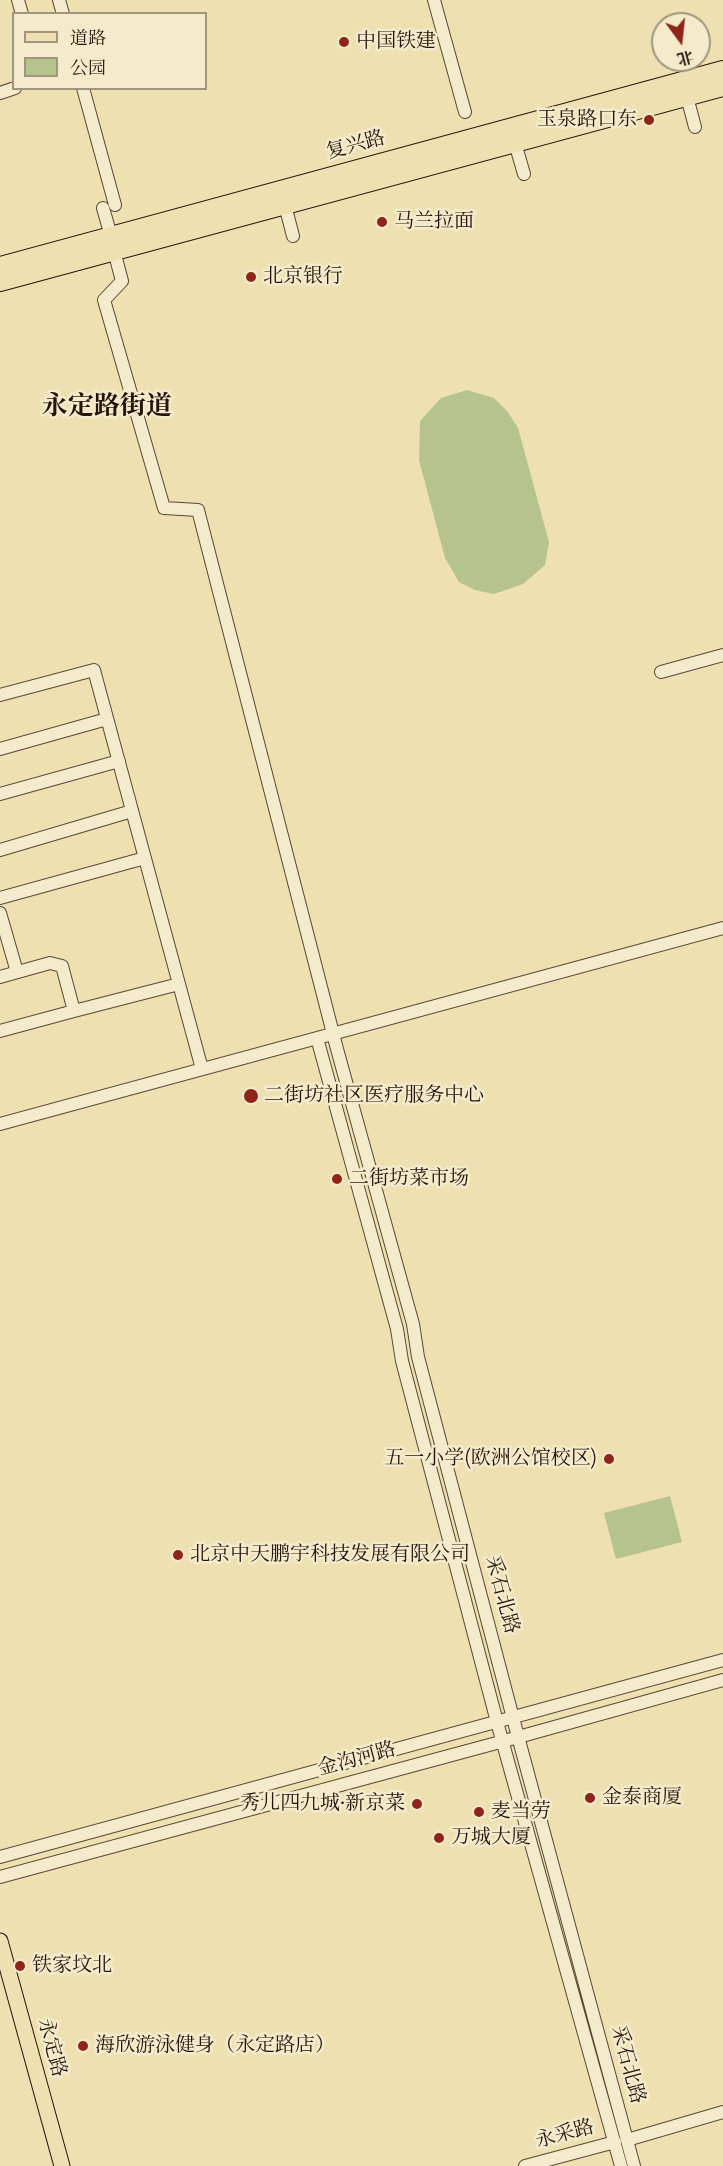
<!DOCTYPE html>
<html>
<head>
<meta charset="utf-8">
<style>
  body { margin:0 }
  #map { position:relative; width:723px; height:2166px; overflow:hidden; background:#eee0b1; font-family:Cardo,"Noto Serif SC",serif }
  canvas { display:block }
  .legend { position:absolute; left:12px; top:12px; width:195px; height:78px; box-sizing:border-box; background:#f4ebcc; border:2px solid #a2957e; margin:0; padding:8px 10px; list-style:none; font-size:18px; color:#261409 }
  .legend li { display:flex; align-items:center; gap:12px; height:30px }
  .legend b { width:30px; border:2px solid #a2957e }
  .north { position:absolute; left:651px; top:12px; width:60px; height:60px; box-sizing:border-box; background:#f4ebcc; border:2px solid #a2957e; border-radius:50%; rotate:165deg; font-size:16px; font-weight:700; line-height:24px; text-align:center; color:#261409 }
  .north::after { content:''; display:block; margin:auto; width:21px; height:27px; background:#8f2418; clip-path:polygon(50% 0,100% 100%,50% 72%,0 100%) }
</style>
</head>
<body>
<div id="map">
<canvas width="723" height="2166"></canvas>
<ul class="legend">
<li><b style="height:8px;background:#eee0b1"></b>道路</li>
<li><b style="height:16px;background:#b6c38d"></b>公园</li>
</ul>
<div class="north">北</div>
</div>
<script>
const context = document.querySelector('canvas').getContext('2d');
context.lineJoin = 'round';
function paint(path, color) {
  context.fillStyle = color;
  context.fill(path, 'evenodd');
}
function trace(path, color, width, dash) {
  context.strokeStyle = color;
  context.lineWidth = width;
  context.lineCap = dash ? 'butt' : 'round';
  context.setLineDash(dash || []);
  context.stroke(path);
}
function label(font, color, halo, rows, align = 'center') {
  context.font = font + ' Cardo,"Noto Serif SC",serif';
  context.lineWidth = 5;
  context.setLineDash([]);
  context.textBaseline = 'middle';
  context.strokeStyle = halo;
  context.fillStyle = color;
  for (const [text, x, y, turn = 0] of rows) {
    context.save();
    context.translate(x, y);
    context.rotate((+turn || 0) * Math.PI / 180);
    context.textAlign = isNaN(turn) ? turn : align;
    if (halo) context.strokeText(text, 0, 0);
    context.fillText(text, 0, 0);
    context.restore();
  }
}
const green = new Path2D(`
  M467,390l27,8 13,13 11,17 31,114 -4,23 -22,19 -29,10 -19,-4 -16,-8 -14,-24 -26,-98 1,-39 21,-23z
  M670,1496l12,46 -66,17 -12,-46z`);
const minor = new Path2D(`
  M18,0l4,14
  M59,0l4,14
  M434,0l31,112
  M83,88l32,117
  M0,93l15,-5
  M687,97l8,30
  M515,143l9,31
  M285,205l8,31
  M103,208l8,28
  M114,251l8,30 -18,19 60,208 34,2 139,539 76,275 5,33 95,361 121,448
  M661,672l62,-17
  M0,695l94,-25 108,399
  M0,749l107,-30
  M0,794l119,-33
  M0,850l132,-39
  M0,898l145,-40
  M0,913l17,59
  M0,977l50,-14 12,3 12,45 -74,20
  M74,1011l105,-27
  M317,1038l80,291 5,32 95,361 124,444
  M0,1124l723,-196
  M0,1857l723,-197
  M0,1877l504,-136 219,-61
  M627,2140l96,-28
  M525,2166l90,-24`);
const major = new Path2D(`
  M0,1941l62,225`);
const highway = new Path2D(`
  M0,266l723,-196
  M0,282l723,-195`);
const markers = [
  [344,42,6,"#8f2418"],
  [649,120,6,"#8f2418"],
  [382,222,6,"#8f2418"],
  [251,277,6,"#8f2418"],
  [251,1096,8,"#8f2418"],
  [337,1179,6,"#8f2418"],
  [609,1459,6,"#8f2418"],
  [178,1555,6,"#8f2418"],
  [590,1798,6,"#8f2418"],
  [417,1804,6,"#8f2418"],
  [479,1812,6,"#8f2418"],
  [439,1838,6,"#8f2418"],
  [20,1966,6,"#8f2418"],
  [83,2046,6,"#8f2418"]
];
const poiNames = [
  ["中国铁建",356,42],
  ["玉泉路口东",637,120,"right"],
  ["马兰拉面",394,222],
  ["北京银行",263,277],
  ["二街坊社区医疗服务中心",264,1096],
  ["二街坊菜市场",349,1179],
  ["五一小学(欧洲公馆校区)",597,1459,"right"],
  ["北京中天鹏宇科技发展有限公司",190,1555],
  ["金泰商厦",602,1798],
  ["秀儿四九城·新京菜",405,1804,"right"],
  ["麦当劳",491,1812],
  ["万城大厦",451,1838],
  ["铁家坟北",32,1966],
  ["海欣游泳健身（永定路店）",95,2046]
];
const streetNames = [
  ["复兴路",356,146,-15],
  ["采石北路",501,1595,75],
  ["金沟河路",357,1760,-15],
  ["永定路",51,2048,75],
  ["采石北路",627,2065,75],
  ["永采路",565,2135,-15]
];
const districtNames = [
  ["永定路街道",107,408]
];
paint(green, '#b6c38d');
trace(minor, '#584733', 14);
trace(major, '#261409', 17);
trace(highway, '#261409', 20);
trace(minor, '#f4ebcc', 12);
trace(major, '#eee0b1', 15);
trace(highway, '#eee0b1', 18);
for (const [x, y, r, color] of markers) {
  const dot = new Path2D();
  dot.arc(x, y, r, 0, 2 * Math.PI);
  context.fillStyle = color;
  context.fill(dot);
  trace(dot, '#f4ebcc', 2);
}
label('20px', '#261409', '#f4ebcc', poiNames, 'left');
label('20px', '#261409', '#f4ebcc', streetNames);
label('bold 26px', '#261409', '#f4ebcc', districtNames);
</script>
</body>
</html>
